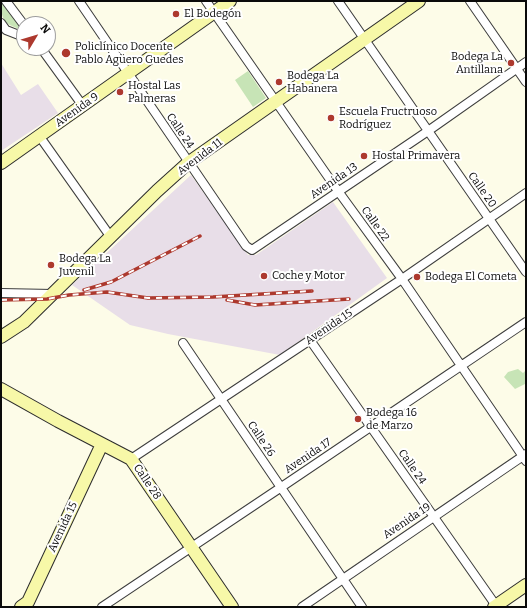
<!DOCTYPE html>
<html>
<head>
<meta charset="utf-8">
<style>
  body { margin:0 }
  #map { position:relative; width:527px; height:608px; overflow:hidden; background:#fdfce8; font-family:Bitter,serif }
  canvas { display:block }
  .frame { position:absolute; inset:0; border:2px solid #0a0a0a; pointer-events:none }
  .north { position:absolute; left:16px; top:16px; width:40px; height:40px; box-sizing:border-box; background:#fff; border:1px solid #9d9d9d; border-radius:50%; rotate:52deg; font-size:11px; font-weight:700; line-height:16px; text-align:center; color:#0a0a0a }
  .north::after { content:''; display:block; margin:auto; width:14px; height:18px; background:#ad392e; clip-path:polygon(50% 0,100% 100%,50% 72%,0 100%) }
</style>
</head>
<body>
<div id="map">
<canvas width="527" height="608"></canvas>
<div class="frame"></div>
<div class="north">N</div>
</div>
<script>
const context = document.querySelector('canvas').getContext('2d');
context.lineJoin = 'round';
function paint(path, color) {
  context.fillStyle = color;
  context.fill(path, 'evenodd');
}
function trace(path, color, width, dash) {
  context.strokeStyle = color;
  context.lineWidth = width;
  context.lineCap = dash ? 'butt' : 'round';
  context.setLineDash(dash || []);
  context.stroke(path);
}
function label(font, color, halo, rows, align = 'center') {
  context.font = font + ' Bitter,serif';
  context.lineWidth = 4;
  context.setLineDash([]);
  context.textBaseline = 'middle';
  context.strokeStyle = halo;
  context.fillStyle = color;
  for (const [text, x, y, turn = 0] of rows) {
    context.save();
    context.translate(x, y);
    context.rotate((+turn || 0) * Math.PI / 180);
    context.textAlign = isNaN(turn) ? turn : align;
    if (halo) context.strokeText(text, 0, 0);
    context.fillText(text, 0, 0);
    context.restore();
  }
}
const industrial = new Path2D(`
  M1,63l20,32 17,-11 20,29 -57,38z
  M191,175l57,80h8l77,-53 54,76 -107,77 -112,-21 -38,-9 -58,-40z`);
const green = new Path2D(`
  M1,2l2,2 19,26c-17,-6 -21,-9 -21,-28z
  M248,71l18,27 -13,9 -18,-27z
  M518,369l5,4 3,-3v15l-1,-1 -10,5 -11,-12 4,-5z`);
const street = new Path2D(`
  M6,1l18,24
  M79,1l167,245 6,4 176,-119 98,-69
  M206,1l132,190 64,88 124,182
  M338,1l188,271
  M470,1l56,81
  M1,23l5,7 18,7
  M41,48l42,58
  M40,137l70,99
  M1,293l52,1
  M310,340l187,267
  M183,343l179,264
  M131,459l271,-180 124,-86
  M102,607l178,-119 246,-166
  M302,607l224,-153`);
const secondary = new Path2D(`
  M1,163l229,-162
  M1,337l23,-15 133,-131 31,-28 231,-162
  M1,389l57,32 73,38 101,148
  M21,607l7,-5 74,-158
  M494,607l32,-22`);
const rail = new Path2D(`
  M84,290l27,-8 89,-46
  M1,300l46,-1 22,-4 38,-3 41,6 65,-1 99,-6
  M227,300l28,5 94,-6`);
const markers = [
  [176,14,4,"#ad392e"],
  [66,53,5,"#ad392e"],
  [511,63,4,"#ad392e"],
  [279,82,4,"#ad392e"],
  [120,92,4,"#ad392e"],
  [331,118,4,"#ad392e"],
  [364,156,4,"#ad392e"],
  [51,265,4,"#ad392e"],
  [264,276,4,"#ad392e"],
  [417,277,4,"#ad392e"],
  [358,419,4,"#ad392e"]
];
const poiNames = [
  ["El Bodegón",184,14],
  ["Policlínico Docente",75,47],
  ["Pablo Agüero Guedes",75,60],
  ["Bodega La",503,57,"right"],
  ["Antillana",503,70,"right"],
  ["Bodega La",287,76],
  ["Habanera",287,89],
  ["Hostal Las",128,86],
  ["Palmeras",128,99],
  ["Escuela Fructruoso",339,112],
  ["Rodríguez",339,125],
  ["Hostal Primavera",372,156],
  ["Bodega La",59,259],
  ["Juvenil",59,272],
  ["Coche y Motor",272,276],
  ["Bodega El Cometa",425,277],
  ["Bodega 16",366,413],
  ["de Marzo",366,426]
];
const streetNames = [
  ["Avenida 9",77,110,-35],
  ["Calle 24",180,131,56],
  ["Avenida 11",200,157,-37],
  ["Avenida 13",334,181,-34],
  ["Calle 20",482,190,55],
  ["Calle 22",375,224,54],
  ["Avenida 15",329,327,-34],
  ["Calle 26",261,439,56],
  ["Avenida 17",308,456,-34],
  ["Calle 24",412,467,55],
  ["Calle 28",147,482,56],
  ["Avenida 19",407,521,-34],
  ["Avenida 15",63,527,-65]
];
paint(industrial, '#e8dee8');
paint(green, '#c7e4b6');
trace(street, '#3d3d3d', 10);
trace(secondary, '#2c2c2c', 14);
trace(street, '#fff', 8);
trace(secondary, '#f7f8a8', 12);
trace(rail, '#ad392e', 3.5);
trace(rail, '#fff', 2, [6]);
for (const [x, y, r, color] of markers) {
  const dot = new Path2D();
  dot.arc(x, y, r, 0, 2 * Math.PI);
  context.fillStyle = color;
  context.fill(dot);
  trace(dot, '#fff', 1.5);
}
label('11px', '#0a0a0a', '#fff', poiNames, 'left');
label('11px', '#0a0a0a', '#fff', streetNames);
</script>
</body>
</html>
